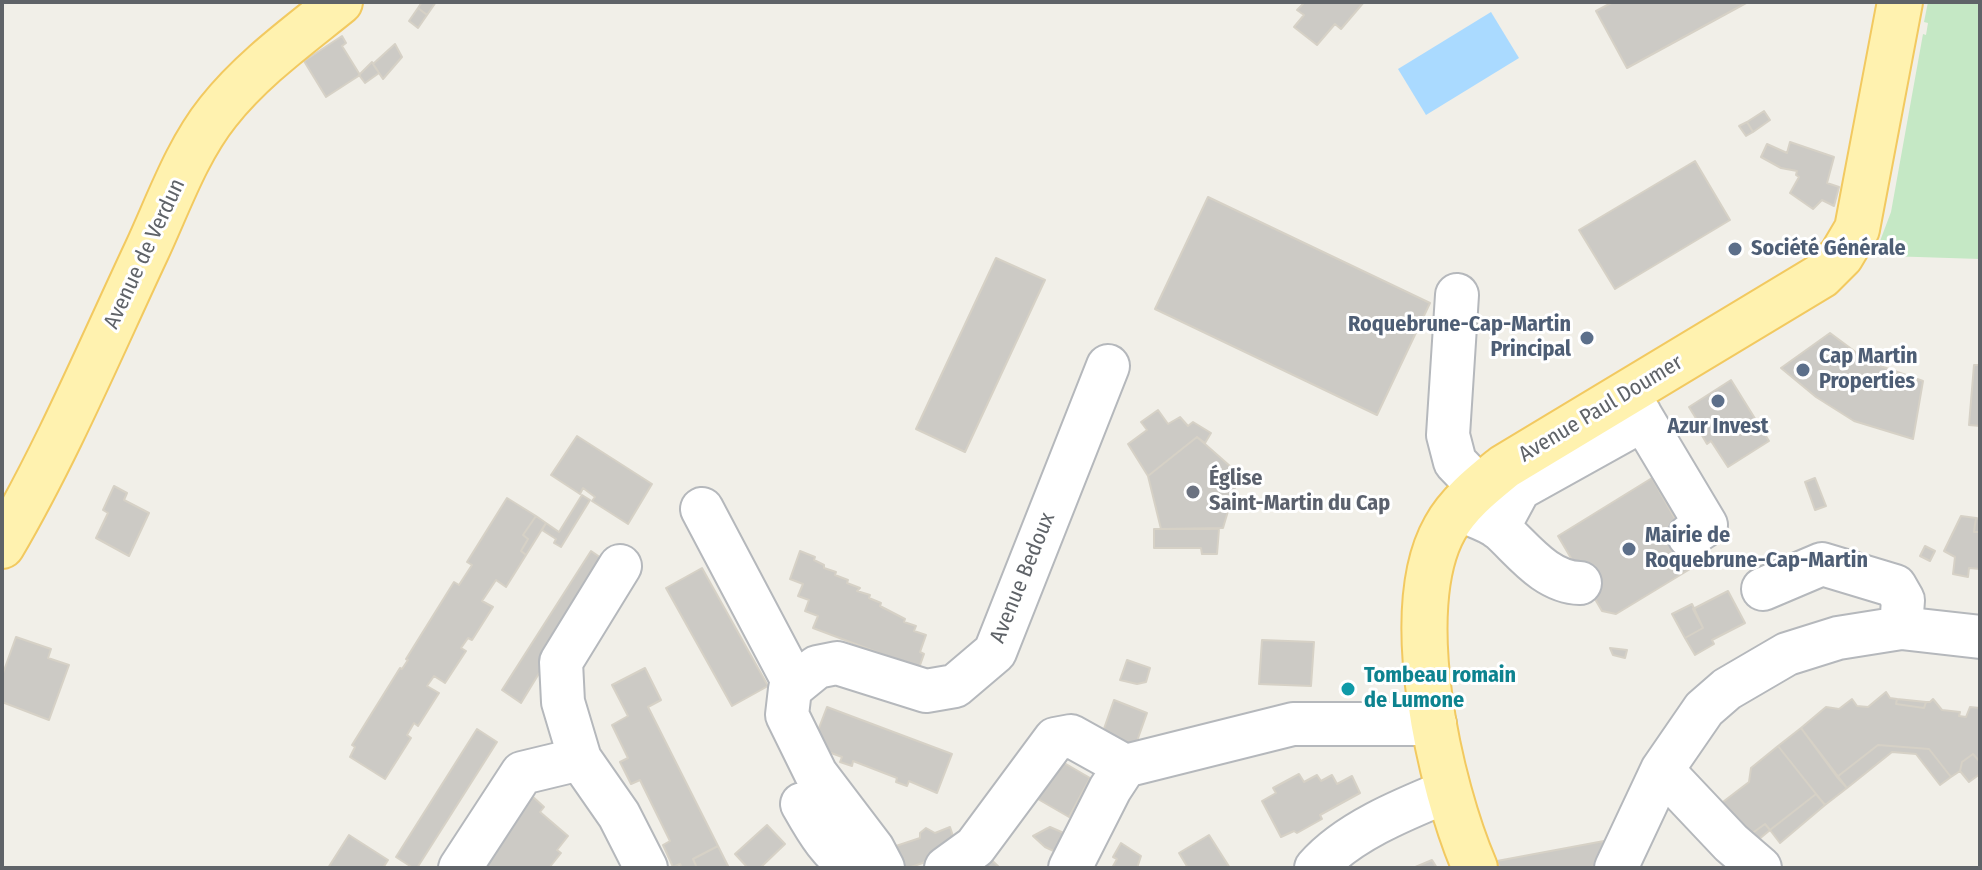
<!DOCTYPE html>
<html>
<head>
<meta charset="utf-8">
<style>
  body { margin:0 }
  #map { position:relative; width:1982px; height:870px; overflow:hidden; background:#f1efe8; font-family:"Fira Sans Condensed",sans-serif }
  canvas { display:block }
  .frame { position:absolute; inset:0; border:4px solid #5f6368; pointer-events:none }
</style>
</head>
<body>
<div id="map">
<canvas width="1982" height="870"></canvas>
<div class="frame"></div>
</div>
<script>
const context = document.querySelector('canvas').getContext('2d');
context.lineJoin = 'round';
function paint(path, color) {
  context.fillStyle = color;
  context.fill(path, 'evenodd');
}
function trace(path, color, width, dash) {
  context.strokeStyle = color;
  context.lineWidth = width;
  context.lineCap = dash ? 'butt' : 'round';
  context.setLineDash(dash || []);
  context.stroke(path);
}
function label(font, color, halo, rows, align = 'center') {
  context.font = font + ' "Fira Sans Condensed",sans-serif';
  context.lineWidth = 6;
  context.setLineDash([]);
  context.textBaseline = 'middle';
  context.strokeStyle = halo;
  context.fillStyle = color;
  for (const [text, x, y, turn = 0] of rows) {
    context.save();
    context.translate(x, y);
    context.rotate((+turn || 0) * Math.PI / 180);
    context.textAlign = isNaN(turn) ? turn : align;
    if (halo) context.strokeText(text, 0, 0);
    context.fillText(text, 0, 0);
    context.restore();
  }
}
const green = new Path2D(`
  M1928,2h52v257l-93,-3 -10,-7 14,-37 32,-178 3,1 2,-12 -4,-1z`);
const water = new Path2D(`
  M1491,12l28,46 -93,57 -28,-46z`);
const building = new Path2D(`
  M422,2h14l-9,13 -9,-7z
  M1305,2h59l-23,27 -6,-5 -18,21 -23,-18 10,-12 -7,-5z
  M1613,2h135l-121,66 -31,-57z
  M418,8l9,7 -9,13 -9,-7z
  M342,36l4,7 -4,3 18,29 -34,22 -22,-36z
  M395,44l7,13 -19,22 -10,-15z
  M372,62l7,11 -14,10 -6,-8z
  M1764,111l6,9 -17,12 -6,-10z
  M1747,122l6,10 -7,4 -7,-10z
  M1790,142l44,15 -7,26 12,4 -5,19 -12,-6 -9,9 -23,-16 9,-16 -3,-2 1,-4 -16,-3 -20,-11 6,-13 20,9z
  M1695,161l35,59 -115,69 -36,-59z
  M1208,197l222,106 -53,112 -222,-106z
  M996,258l49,22 -80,172 -49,-23z
  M1830,333l39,29 54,19 -10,58 -59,-18 -38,-24 -35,-29z
  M1974,365h6v61l-11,-1z
  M1731,380l38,61 -41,26 -17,-26 -4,3 -13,-22 3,-2 -8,-13z
  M1158,410l10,14 12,-7 8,9 5,-4 18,11 -6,10 -8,-6 -49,39 -20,-32 19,-14 -6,-8z
  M577,436l75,48 -24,40 -36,-23 3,-4 -12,-9 -3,6 -29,-19z
  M1197,437l42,37 -16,54 -62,1 -13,-53z
  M1652,478l48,85 -84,51 -14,-3 -44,-75z
  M1815,478l11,28 -11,4 -10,-28z
  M114,486l13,7 -3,7 25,13 -20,43 -33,-18 12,-25 -5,-3z
  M582,495l8,5 -29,47 -7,-4 2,-4 -14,-9 4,-7 13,9z
  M507,498l29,18 -13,19 5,4 -7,12 5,4 -20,32 -10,-7 -14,21 11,6 -21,33 -4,-2 -7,10 5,3 -21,32 -11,-7 -7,10 12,7 -21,33 -4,-3 -7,12 4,3 -26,41 -35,-22 5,-10 -3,-2 48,-77 2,1 6,-9 -2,-1 48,-77 5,3 13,-20 -5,-3z
  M536,516l10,7 -20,32 -5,-4 7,-12 -5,-4z
  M1961,516l15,2 -2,14h6v37l-11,-1 -1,9 -15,-3 2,-17 -11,-6z
  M1976,518l4,1v13h-6z
  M1154,529h65l-2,25h-15l-1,-6h-47z
  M1925,546l10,5 -5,10 -10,-5z
  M591,551l16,11 -86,141 -19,-13z
  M800,551l15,6 -1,3 10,5v3l12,4 -1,3 13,5 -1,3 13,5 -3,3 13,4 -1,3 12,5 -1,3 25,13 -1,3 12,4 -2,5 12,4 -6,17 4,2 -5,14 -106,-40 5,-12 -13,-5 4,-11 -11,-4 5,-12 -13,-5z
  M702,568l66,118 -36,20 -66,-118z
  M1728,591l17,32 -33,17 2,4 -19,11 -10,-17 18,-10 -10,-19z
  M1692,604l11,24 -18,10 -13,-24z
  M16,637l35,12 -3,9 21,7 -20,55 -47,-18v-26z
  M1262,640l52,2 -3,44 -52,-2z
  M1610,648l17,2 -2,8 -12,-3z
  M1127,660l23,8 -4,14 -9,2 -17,-4z
  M645,668l16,32 -13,7 70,139 -25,13 4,9h-15l-2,-4 -7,3 -10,-22 7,-4 -30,-61 -9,4 -11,-22 8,-4 -16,-33 16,-9 -16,-31z
  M1886,692l4,6 7,1 -1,5 28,4 2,-6h4l3,-3 9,11 18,2 -1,4 7,1 4,-10 10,1v54l-7,-8 -11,8 -2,9 -9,6 -22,-28 -51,-4 -41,32 -36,-49 25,-21 13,2 13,-10 5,7 11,1z
  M1897,699l29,3 -2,6 -28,-4z
  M1114,700l33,13 -15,42 -33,-12z
  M827,707l125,47 -15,39 -28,-12 -2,5 -11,-4 1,-4 -44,-17 -1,5 -12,-4 2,-5 -30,-11z
  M1801,728l46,60 -22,17 -47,-59z
  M477,729l20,13 -80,126h-4l-17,-11z
  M1878,745l51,4 22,28 -11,8 -24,-31 -24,-2 -45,36 -10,-11z
  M1778,746l38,48 -46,36 -5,-6 -18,13 -32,-29 34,-26 2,-14z
  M1973,754l7,8v12l-11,8 -9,-11 2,-9z
  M1054,757l36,21 -21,39 -38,-22z
  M1299,774l5,8 13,-7 4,6 11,-6 5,9 15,-8 8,17 -40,22 2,4 -25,14 -3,-2 -13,6 -19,-36 14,-8 -3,-5z
  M1816,794l9,11 -45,38 -10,-13z
  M532,796l12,11 -4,5 28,24 -11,14 4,3 -12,15h-66z
  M1765,824l5,6 -18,15 -5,-8z
  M767,825l18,19 -25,24h-12l-13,-14z
  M950,827l8,24 -50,17h-15v-21l27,-9v-5l6,-5 9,5z
  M1050,827l16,7 -8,19 -13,-6 -12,-11z
  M349,835l39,25 -5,8h-55z
  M1209,835l21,33h-42l-9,-15z
  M1604,841l-8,25 -13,2h-83l-3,-7z
  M1121,843l20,13 -4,12h-25l5,-9 -4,-2z
  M718,846l11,22h-32l-4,-9z
  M982,851l18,17h-32z
  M1432,860l5,8h-24z`);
const minor = new Path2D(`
  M1457,295l-9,140 7,27 24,25
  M1629,396l77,129 -17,11
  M702,509l93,176
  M1472,515c10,4 21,8 29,15 23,21 45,52 79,53
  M1498,528l21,-39 115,-64 6,-11
  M620,566l-59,96 2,40 17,57 39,56 27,53
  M1763,589l59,-25 73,22 8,14 -2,28
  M1662,770l69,73 29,25
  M802,804c13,23 30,54 55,64
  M460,868l62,-95 58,-14
  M883,868l-10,-19 -57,-75 -29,-59 3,-26 27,-22 20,-4 89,28 29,-5 40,-34 113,-286
  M946,868l29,-21 80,-108 16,-3 54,30 168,-42h142
  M1070,868l40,-79 15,-23
  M1316,868c31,-36 88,-59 132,-77
  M1616,868l46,-98 42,-61 23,-20 60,-35 51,-16 63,-10 79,9`);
const major = new Path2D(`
  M2,546c55,-94 98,-196 144,-294 22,-47 40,-100 72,-140 34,-43 80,-76 122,-110
  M1475,868c-35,-81 -76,-259 -30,-340 14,-25 37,-43 59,-61l317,-191 20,-20 16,-27 43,-227`);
const markers = [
  [1735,249,8,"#5c6f8a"],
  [1587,338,8,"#5c6f8a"],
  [1803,370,8,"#5c6f8a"],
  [1718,401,8,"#5c6f8a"],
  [1193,492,8,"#6b7280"],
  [1629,549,8,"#5c6f8a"],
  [1348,689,8,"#0f9aa8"]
];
const serviceNames = [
  ["Société Générale",1751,249],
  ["Roquebrune-Cap-Martin",1571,325,"right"],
  ["Principal",1571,350,"right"],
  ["Cap Martin",1819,357],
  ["Properties",1819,382],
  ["Azur Invest",1718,427,"center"],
  ["Mairie de",1645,536],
  ["Roquebrune-Cap-Martin",1645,561]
];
const streetNames = [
  ["Avenue de Verdun",145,254,-65],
  ["Avenue Paul Doumer",1601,409,-31],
  ["Avenue Bedoux",1023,578,-68]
];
const worshipNames = [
  ["Église",1209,479],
  ["Saint-Martin du Cap",1209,504]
];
const cultureNames = [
  ["Tombeau romain",1364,676],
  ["de Lumone",1364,701]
];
paint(green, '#c5e8c5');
paint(water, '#aadaff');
paint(building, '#cccac5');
trace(building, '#d6d1c6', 2);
trace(minor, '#b5b8bc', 46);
trace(major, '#f2c960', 48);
trace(minor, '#fff', 42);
trace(major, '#fff2af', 44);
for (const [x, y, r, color] of markers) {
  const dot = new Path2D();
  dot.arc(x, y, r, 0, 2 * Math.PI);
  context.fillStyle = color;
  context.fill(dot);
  trace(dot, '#fff', 3);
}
label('bold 22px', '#4e5e75', '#fff', serviceNames, 'left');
label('22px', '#5f6368', '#fff', streetNames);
label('bold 22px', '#5b616d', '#fff', worshipNames, 'left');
label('bold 22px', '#0d838f', '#fff', cultureNames, 'left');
</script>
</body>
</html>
